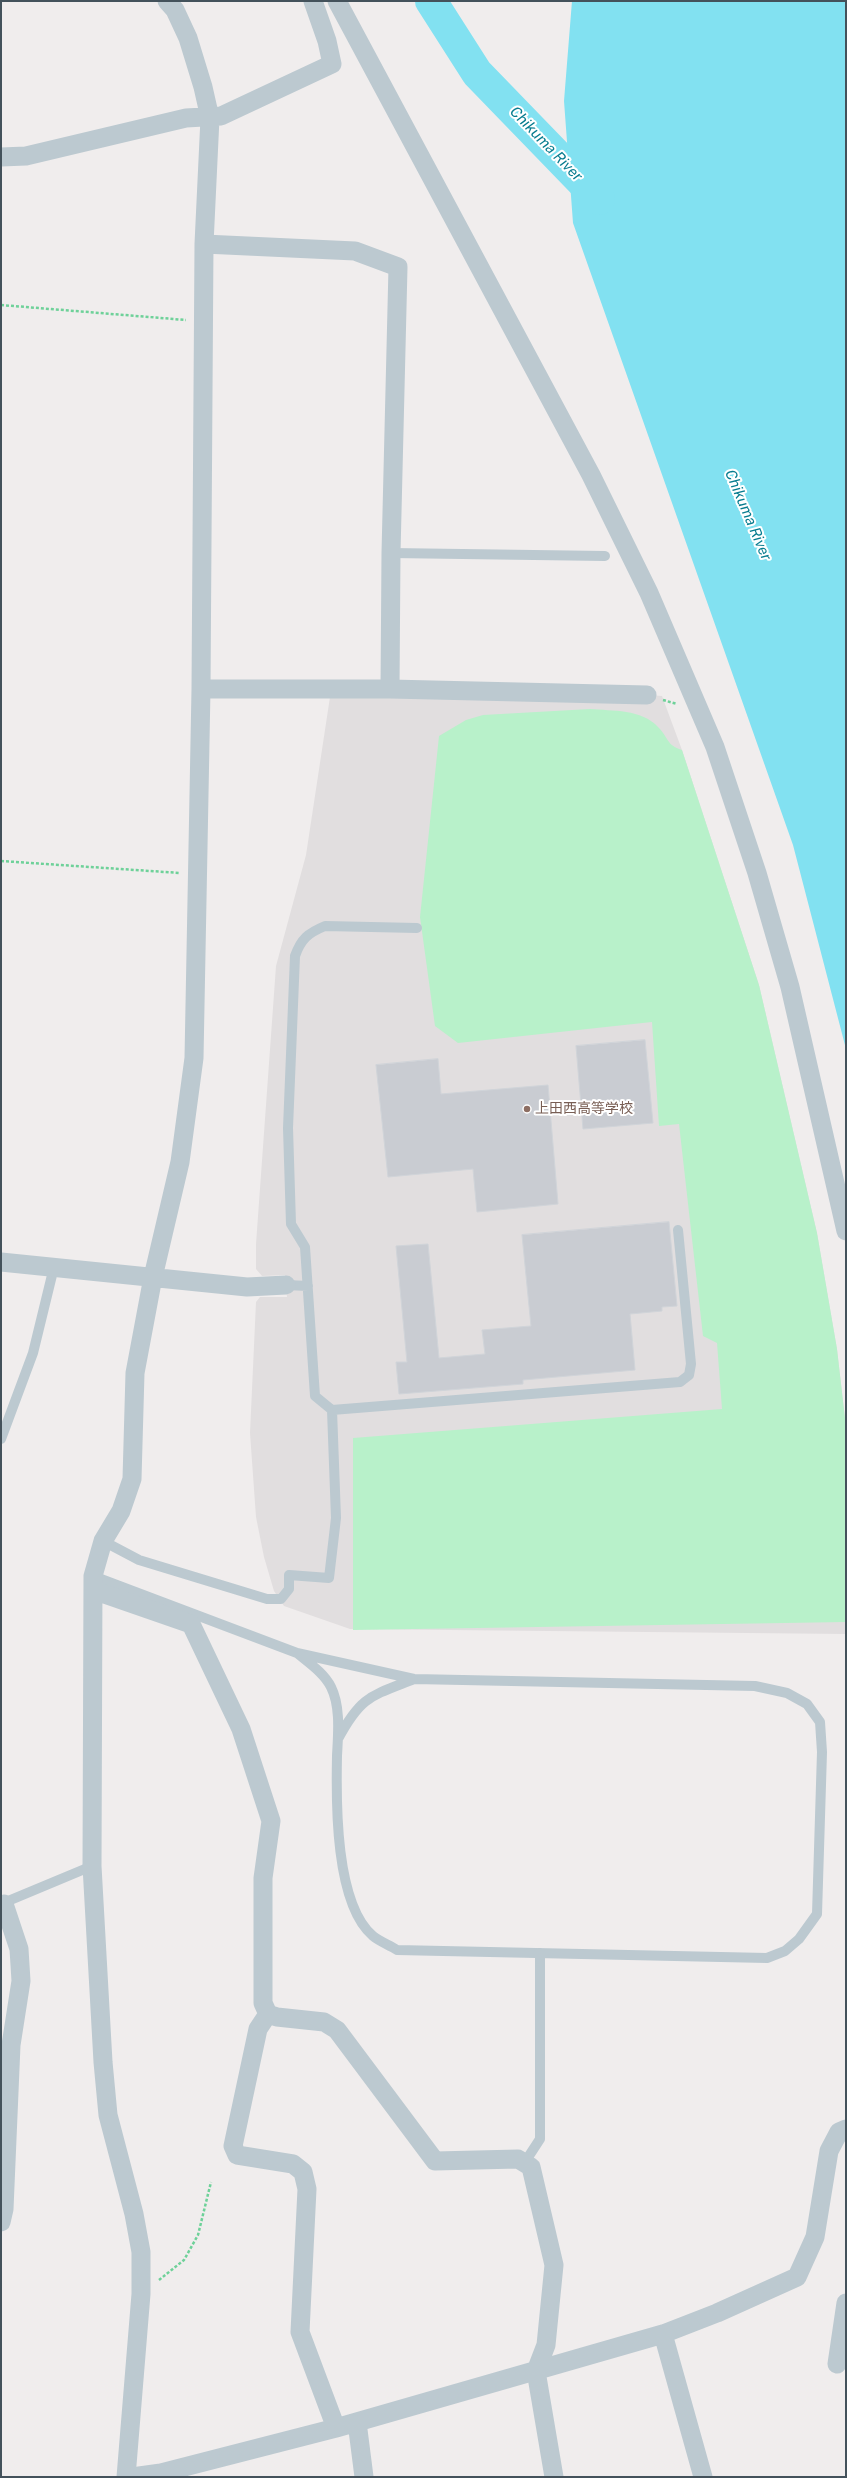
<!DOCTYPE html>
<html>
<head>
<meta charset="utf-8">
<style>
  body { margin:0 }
  #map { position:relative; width:847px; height:2478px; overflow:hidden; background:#f0eded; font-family:"Public Sans",sans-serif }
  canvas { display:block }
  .frame { position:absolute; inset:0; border:2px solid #44525b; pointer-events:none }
</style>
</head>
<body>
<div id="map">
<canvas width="847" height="2478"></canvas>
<div class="frame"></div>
</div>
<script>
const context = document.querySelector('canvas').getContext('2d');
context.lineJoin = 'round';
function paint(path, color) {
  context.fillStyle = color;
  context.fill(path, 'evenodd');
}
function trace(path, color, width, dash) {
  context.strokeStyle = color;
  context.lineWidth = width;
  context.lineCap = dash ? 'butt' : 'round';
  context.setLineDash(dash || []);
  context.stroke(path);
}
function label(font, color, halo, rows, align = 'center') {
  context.font = font + ' "Public Sans","Noto Sans JP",sans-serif';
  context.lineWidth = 4;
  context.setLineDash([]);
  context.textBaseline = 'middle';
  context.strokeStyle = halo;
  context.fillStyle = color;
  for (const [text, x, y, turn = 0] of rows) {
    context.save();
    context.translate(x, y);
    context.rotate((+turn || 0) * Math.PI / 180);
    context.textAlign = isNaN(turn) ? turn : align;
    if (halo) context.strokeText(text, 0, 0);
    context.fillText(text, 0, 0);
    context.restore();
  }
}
const education = new Path2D(`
  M636,694l26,2 20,54 77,235 58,248 20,116 9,78v207l-496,-5 -66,-23 -10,-15 -10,-34 -8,-40 -6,-84 6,-131 4,-5h27l-2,-22 -23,1 -6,-7v-25l20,-278 30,-111 24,-158z`);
const green = new Path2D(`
  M590,709c22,2 52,0 68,18 11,11 8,18 24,23l77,235 58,248 20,116 9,78v195l-493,8v-192l369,-29 -5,-66 -14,-7 -24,-212 -20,2 -7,-104 -194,21 -23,-17 -15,-109 19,-181 27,-16 17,-5z`);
const water = new Path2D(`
  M572,1h274v1048l-53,-204 -220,-622 -9,-122z`);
const river = new Path2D(`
  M431,1l46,72 122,126`);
const building = new Path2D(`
  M645,1040l8,83 -70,6 -7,-83z
  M438,1059l3,35 107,-9 10,119 -81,8 -4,-43 -85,8 -12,-112z
  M669,1222l8,84 -15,1v4l-32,3 5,56 -112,10v4l-124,10 -3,-32h11l-11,-116 32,-2 11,114 46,-4 -3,-24 49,-4 -9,-91z`);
const path = new Path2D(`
  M1,305l185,15
  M663,700l14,4
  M1,861l179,12
  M159,2280l25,-20 14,-25 13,-53`);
const lane = new Path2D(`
  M391,553l214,3
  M286,1285l22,1
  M332,1410l348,-28 9,-7 2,-11 -13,-134
  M1,1439l32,-86 21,-86
  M103,1541l36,19 128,39h14l8,-10v-14l40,3 7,-60 -4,-108 -17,-14 -10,-149 -14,-23 -3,-96 7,-172c6,-17 13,-23 30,-30l92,2
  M93,1576l204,77 117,26 341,7 32,7 20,11 13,18 2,30 -5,162 -18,25 -14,12 -18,7 -370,-8c-7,-5 -17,-8 -24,-14 -38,-32 -37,-134 -36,-180 1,-21 4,-49 -6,-69 -7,-14 -22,-24 -34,-34
  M338,1739c23,-43 33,-43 76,-60
  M1,1904l91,-38
  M525,2162l15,-23v-186`);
const street = new Path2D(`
  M337,1l254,474 58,118 66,154 42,126 33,114 56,244
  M1,157l25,-1 160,-38 35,-2 111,-52 -5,-23 -14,-40
  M204,244l151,7 43,16 -7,286 -1,136
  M201,689h189l257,6
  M1,1262l246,25 39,-2
  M93,1590l98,34 50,105 30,92 -8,57v125l5,11 9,3 47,5 13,8 98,131 83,-2 13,8 23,98 -8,80 -10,26 18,106
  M268,2014l-10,15 -25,117 4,9 56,9 10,8 4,17 -7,143 36,96
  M1,2222l3,-13 7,-164 10,-64 -2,-32 -15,-45
  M663,2334l40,143
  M837,2364l9,-61
  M357,2422l7,55
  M126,2477l15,-183v-42l-7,-38 -26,-99 -5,-53 -11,-196 1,-290 10,-35 18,-30 11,-32 3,-106 18,-96 27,-115 14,-104 7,-369 3,-445 6,-126 -7,-31 -15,-49 -13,-28 -8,-9
  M132,2477l29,-4 175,-45 327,-94 54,-21 80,-36 18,-40 14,-86 10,-19 7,-3`);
const markers = [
  [527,1109,4,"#8d6e63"]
];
const educationNames = [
  ["上田西高等学校",535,1109]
];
const waterNames = [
  ["Chikuma River",546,144,46],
  ["Chikuma River",748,515,67]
];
paint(education, '#e1dedf');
paint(green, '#b8f1ca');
paint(water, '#82e1f1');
trace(river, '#82e1f1', 32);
paint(building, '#c9ccd2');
trace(building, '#d0d4d9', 1);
trace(path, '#6ed199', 2.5, [3, 2]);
trace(lane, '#bcc9d0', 10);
trace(street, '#bcc9d0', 19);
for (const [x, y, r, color] of markers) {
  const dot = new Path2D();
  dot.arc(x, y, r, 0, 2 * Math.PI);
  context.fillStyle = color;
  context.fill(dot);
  trace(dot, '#fff', 1.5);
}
label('14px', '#785e54', '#fff', educationNames, 'left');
label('italic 15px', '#077c8f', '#fff', waterNames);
</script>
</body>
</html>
